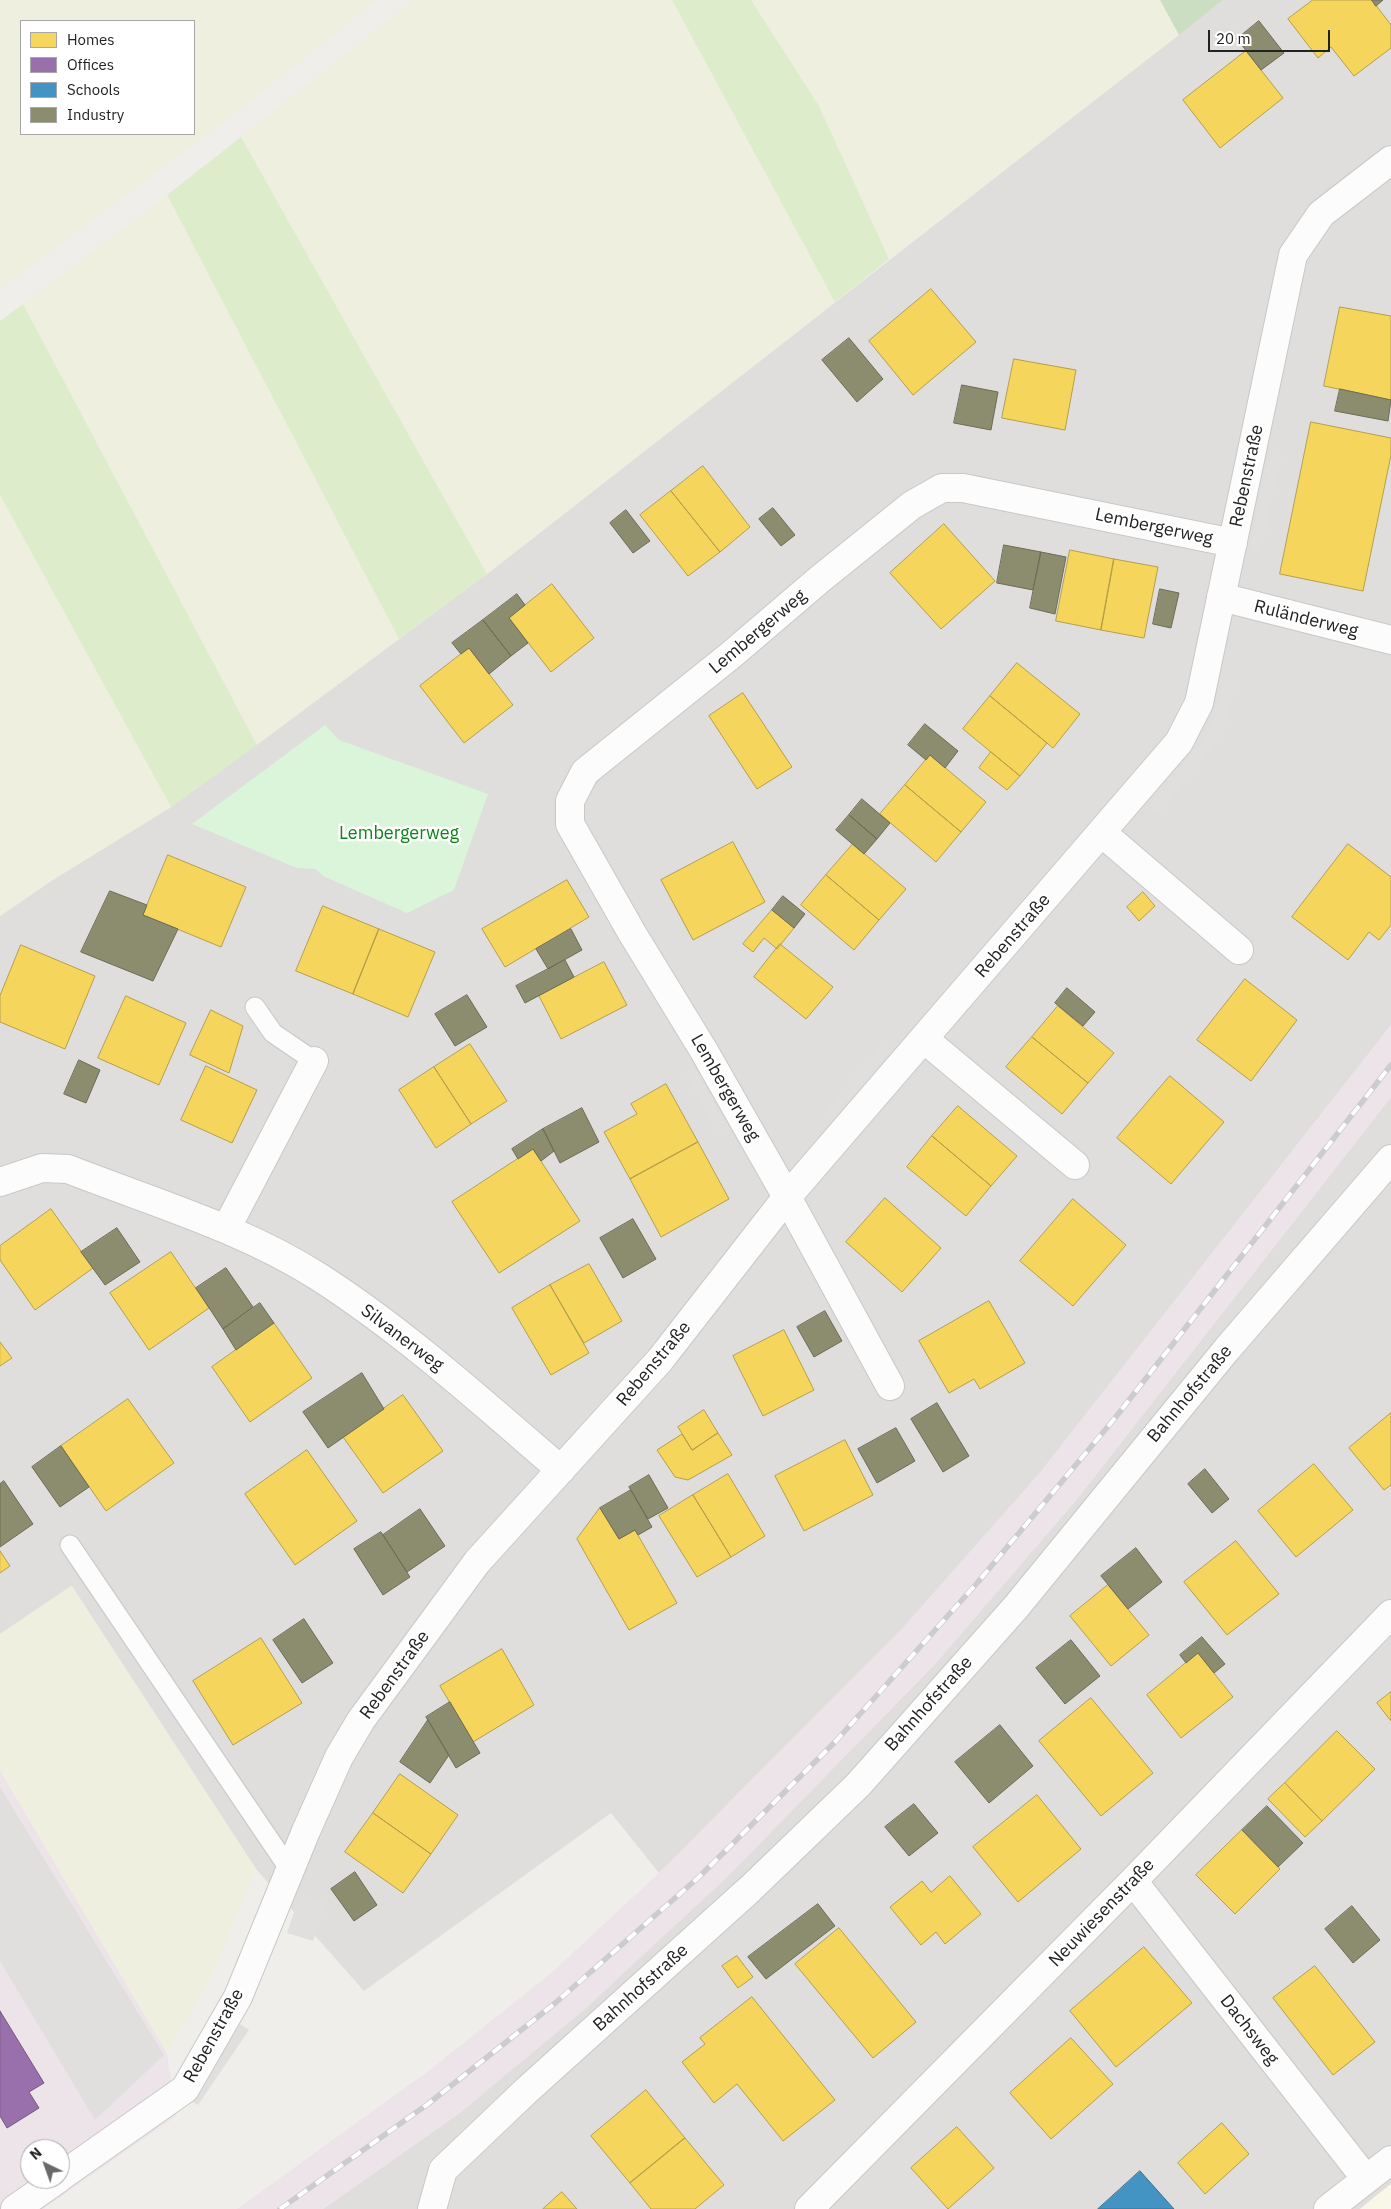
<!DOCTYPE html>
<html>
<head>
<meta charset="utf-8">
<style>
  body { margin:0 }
  #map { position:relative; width:1391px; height:2209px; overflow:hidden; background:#f0eeeb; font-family:"IBM Plex Sans",sans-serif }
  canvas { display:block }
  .legend { position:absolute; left:20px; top:20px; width:175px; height:115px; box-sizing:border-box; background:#fff; border:1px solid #a7a7a7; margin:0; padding:6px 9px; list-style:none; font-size:15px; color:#222 }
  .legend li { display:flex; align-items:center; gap:10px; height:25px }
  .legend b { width:25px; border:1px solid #a7a7a7 }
  .north { position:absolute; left:20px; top:2139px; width:50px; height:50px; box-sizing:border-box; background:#fff; border:1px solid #a7a7a7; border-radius:50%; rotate:318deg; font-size:14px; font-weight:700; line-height:20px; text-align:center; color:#222 }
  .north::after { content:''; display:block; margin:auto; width:18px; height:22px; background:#6a6968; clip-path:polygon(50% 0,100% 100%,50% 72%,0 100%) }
  .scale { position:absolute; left:1208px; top:30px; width:122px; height:22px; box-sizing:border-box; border:2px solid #222; border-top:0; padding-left:6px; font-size:15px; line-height:18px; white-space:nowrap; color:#222; -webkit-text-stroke:4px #fff; paint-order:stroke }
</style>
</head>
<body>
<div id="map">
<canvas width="1391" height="2209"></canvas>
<ul class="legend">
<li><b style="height:14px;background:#f6d55c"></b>Homes</li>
<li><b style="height:14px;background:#9970ab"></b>Offices</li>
<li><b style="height:14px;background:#4393c3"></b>Schools</li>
<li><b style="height:14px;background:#8c8c6e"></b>Industry</li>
</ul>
<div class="north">N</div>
<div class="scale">20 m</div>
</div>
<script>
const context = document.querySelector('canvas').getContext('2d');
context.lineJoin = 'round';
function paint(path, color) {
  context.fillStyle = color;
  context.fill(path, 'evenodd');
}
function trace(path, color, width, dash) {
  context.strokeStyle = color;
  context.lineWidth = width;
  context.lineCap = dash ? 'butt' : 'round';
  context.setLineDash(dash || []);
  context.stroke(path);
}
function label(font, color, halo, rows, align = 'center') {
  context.font = font + ' "IBM Plex Sans",sans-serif';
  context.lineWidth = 5;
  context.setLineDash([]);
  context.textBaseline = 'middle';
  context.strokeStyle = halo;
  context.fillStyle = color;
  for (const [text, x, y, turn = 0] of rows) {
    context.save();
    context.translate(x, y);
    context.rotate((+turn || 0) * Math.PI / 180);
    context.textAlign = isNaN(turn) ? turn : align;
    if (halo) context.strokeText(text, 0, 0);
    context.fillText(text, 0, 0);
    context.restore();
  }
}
const residential = new Path2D(`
  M1223,0h168v1025l-352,449 -137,155 -243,244 -48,-60 -247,178 -108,-122 -184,-283 -72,48v-718l51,-35 120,-74 316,-233z
  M1391,1097v1087l-31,25h-1037l138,-97 263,-232 211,-216 142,-165z`);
const industrial = new Path2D(`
  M1391,1025v72l-314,402 -142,165 -211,216 -140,130 -123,102 -138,97h-86l194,-140 119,-95 109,-101 243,-244 137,-155z
  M0,1770l167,283 9,63 -133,93h-43zM30,2149h30v30h-30z`);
const education = new Path2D(`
  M1391,2184v25h-31l17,-14z`);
const farmland = new Path2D(`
  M0,0h377l-149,119 -228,170zM21,21h173v113h-173z
  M413,0h259l163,302 -348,272 -246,-437z
  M751,0h409l19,35 -290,224 -70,-153z
  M167,195l232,444 -142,106 -234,-441z
  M0,495l171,312 -120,74 -51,35z
  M71,1586l185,283 -45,108 -44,76 -167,-283v-136z`);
const grass = new Path2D(`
  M672,0h79l68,106 70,153 -54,43z
  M241,137l246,437 -88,65 -232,-444z
  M23,304l234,441 -86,62 -171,-312v-174z`);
const forest = new Path2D(`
  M1160,0h63l-44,35z`);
const park = new Path2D(`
  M325,725l14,15 149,54 -34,96 -47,23 -84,-37 -7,-7 -19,-1 -105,-44z`);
const parking = new Path2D(`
  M1271,453l11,2 -22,99 -11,-2z
  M1224,680l12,3 -12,50 -65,81 -10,-8 63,-77z
  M883,1043l8,7 -59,68 -8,-6z
  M694,1067l36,66 -9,5 -37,-66z
  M0,1787l164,268 -69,65 -95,-159z
  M300,1894l25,9 -12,38 -26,-8z
  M240,2024l9,6 -51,75 -9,-5z`);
const homes = new Path2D(`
  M1313,0h59l19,25v23l-37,28 -23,-29 -13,11 -30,-39z
  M1246,51l37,47 -63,50 -37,-48z
  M931,289l45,53 -63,53 -44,-54z
  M1340,307l51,9v84l-67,-14z
  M1014,359l62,11 -11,60 -63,-12z
  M1311,422l80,16v17l-28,136 -83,-17z
  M703,466l47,61 -30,25 -49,-61z
  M671,491l49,61 -32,24 -48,-61z
  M944,524l51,57 -54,48 -51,-56z
  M1070,550l44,9 -13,71 -45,-9z
  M1114,559l44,8 -14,71 -43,-8z
  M552,584l42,54 -43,34 -42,-54z
  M469,648l44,57 -49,38 -44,-57z
  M1017,663l63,51 -27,34 -63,-52z
  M743,693l49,74 -35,22 -48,-73z
  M990,696l57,47 -27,33 -57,-47z
  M991,752l29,24 -13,14 -28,-22z
  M930,755l56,47 -25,30 -56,-47z
  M905,785l56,47 -25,30 -56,-48z
  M733,842l32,60 -72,38 -32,-60z
  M853,844l53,45 -27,31 -53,-45z
  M1348,844l43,33v48l-12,15 -10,-8 -21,28 -56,-43z
  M168,855l78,32 -25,60 -78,-32z
  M826,875l53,45 -25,30 -53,-45z
  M567,880l22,37 -84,50 -23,-38z
  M1143,892l12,14 -16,15 -12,-14z
  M323,906l56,23 -26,65 -57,-23z
  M772,910l22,18 -17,21 -13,-11 -11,14 -10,-8z
  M379,929l56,23 -27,65 -55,-23z
  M780,944l53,43 -27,32 -52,-42z
  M21,945l74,31 -30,73 -65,-27v-26z
  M604,962l23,43 -66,34 -22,-43z
  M1245,979l52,41 -46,61 -54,-41z
  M126,996l60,27 -27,62 -61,-27z
  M1058,1006l56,47 -26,30 -56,-46z
  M211,1010l32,16 -14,47 -39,-18z
  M1032,1037l56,46 -26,31 -56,-47z
  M470,1044l37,57 -36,23 -37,-57z
  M206,1066l51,24 -25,53 -51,-23z
  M434,1067l37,57 -35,24 -37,-58z
  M1170,1076l54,46 -53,62 -54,-46z
  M666,1084l32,58 -68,37 -26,-47 33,-18 -6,-10z
  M958,1106l59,50 -26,30 -59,-50z
  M932,1136l59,50 -25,30 -59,-49z
  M698,1142l31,57 -68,38 -31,-58z
  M533,1149l47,72 -81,52 -47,-71z
  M885,1198l56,50 -39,44 -56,-50z
  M1073,1199l53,46 -53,61 -53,-45z
  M51,1209l42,59 -58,42 -35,-50v-14z
  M171,1252l38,56 -60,42 -39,-57z
  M589,1264l33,57 -38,22 -34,-58z
  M550,1285l39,68 -38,22 -39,-67z
  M989,1301l36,62 -45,26 -6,-10 -25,14 -30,-52z
  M274,1323l38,55 -62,44 -38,-55z
  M784,1330l30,60 -51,26 -30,-60z
  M0,1342l12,16 -12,8z
  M403,1395l40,56 -60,42 -40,-56z
  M128,1399l46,64 -68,48 -45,-65z
  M704,1410l14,23 -26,17 -14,-23z
  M1391,1413v72l-7,5 -35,-42z
  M718,1433l14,22 -44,25 -13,-3 -18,-27 25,-16 10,16z
  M845,1440l28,55 -69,36 -29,-55z
  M307,1450l50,71 -62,44 -50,-71z
  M1314,1464l39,46 -57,47 -38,-46z
  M728,1474l37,62 -34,21 -38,-62z
  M693,1495l38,62 -34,20 -38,-61z
  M600,1508l19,31 16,-9 42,73 -48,27 -52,-91z
  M1236,1541l43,53 -52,41 -43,-53z
  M0,1551l10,15 -10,7z
  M1108,1585l41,50 -38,31 -41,-50z
  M261,1638l41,65 -69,42 -40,-64z
  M502,1649l32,56 -61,37 -33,-56z
  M1198,1653l35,44 -52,41 -34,-43z
  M1391,1692v29l-14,-18z
  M1091,1698l62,75 -52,43 -62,-75z
  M1337,1731l38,38 -53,52 -37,-38z
  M400,1774l58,41 -27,39 -58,-41z
  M1285,1783l37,38 -17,16 -37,-38z
  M1037,1795l44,54 -63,53 -45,-55z
  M373,1813l58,41 -28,39 -58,-41z
  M1242,1830l38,39 -45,45 -39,-39z
  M950,1876l31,38 -36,30 -9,-12 -15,13 -31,-38 32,-26 9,11z
  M839,1928l77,94 -43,36 -78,-94z
  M1144,1947l48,56 -76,64 -46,-56z
  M737,1956l16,21 -15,11 -16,-22z
  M1315,1966l60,76 -42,33 -60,-77z
  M752,1997l83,103 -52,41 -46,-57 -23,19 -32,-41 23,-18 -5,-6z
  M1071,2038l42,46 -62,55 -41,-46z
  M646,2090l39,48 -55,45 -39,-47z
  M1222,2123l27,31 -44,40 -27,-31z
  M957,2127l37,41 -46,41 -37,-41z
  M685,2138l39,47 -29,24h-44l-21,-26z
  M562,2192l15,17h-34z`);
const offices = new Path2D(`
  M0,2011l44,72 -15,9 10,16 -32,20 -7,-12z`);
const schools = new Path2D(`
  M1140,2171l34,38h-76z`);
const industry = new Path2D(`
  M1372,0h11l-7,6z
  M1259,21l25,32 -23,17 -24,-31z
  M849,338l34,41 -26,23 -35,-42z
  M962,385l36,7 -7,38 -37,-7z
  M1340,389l51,11 -3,21 -53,-10z
  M773,508l22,27 -14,11 -22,-27z
  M626,510l24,31 -17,12 -23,-30z
  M1004,545l37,7 -8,38 -36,-7z
  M1041,552l25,5 -11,57 -25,-6z
  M1160,589l19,4 -8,35 -18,-4z
  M517,594l8,11 -16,13 19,25 -17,13 -28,-36z
  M483,620l28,36 -22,18 -20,-26 -8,6 -9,-11z
  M925,724l33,27 -13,17 -15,-13 -4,5 -18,-15z
  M862,799l28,24 -13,16 -28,-24z
  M849,815l28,24 -13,15 -28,-24z
  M110,891l37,14 -4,10 35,14 -25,52 -72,-29z
  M783,896l22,18 -11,14 -22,-18z
  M571,929l11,21 -34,19 -12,-20z
  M565,960l9,17 -49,26 -9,-17z
  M1067,988l28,24 -12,14 -28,-23z
  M467,995l20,32 -32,19 -20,-32z
  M79,1060l21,10 -14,33 -22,-9z
  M582,1108l17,34 -39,21 -17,-34z
  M543,1129l11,22 -13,10 -8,-12 -15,10 -6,-10z
  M633,1219l23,40 -33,19 -23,-40z
  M117,1228l23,34 -35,23 -24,-33z
  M226,1268l27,39 -30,22 -27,-41z
  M260,1303l14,20 -38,27 -13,-21z
  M825,1311l17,30 -28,16 -17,-30z
  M362,1373l22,36 -56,39 -25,-36z
  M937,1403l32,53 -26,16 -32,-53z
  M896,1428l19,33 -38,22 -19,-34z
  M61,1446l28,41 -29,20 -28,-40z
  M1205,1469l24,30 -17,14 -24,-29z
  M649,1475l19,33 -20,11 -19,-32z
  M4,1481l29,43 -33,23v-63z
  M631,1490l21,37 -14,8 -3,-5 -16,9 -19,-31z
  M420,1509l25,37 -38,26 -24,-37z
  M381,1532l29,45 -27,18 -29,-46z
  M1136,1548l26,34 -34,27 -27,-33z
  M304,1619l29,44 -31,20 -29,-43z
  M1202,1637l23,27 -11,9 -16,-20 -12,10 -6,-8z
  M1071,1640l29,36 -35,28 -29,-36z
  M450,1702l30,51 -24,15 -30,-51z
  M428,1720l21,35 -19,28 -30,-21z
  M1000,1725l33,41 -44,37 -34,-41z
  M914,1804l24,29 -29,23 -24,-29z
  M1267,1806l36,37 -25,24 -36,-37z
  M355,1872l22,33 -23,16 -23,-32z
  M818,1904l17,22 -69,53 -18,-22z
  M1352,1906l28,34 -27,23 -28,-34z`);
const service = new Path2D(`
  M255,1007l18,26 41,28
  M70,1545l220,325`);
const minor = new Path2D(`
  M1221,597l170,43
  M1102,833l137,117
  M924,1039l151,126
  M0,1182l42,-14 26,1c84,33 174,59 251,108 87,56 164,126 242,193
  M226,1229l88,-168
  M890,1386l-103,-189 -83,-146 -72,-118 -62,-109v-23l15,-29 146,-117 89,-76 92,-74 30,-17h21l270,55
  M1133,1881l233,298
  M60,2177l125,-88 53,-92 68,-166 33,-74 22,-37 116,-158 183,-202 127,-163 392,-455 20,-39 94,-448 28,-41 70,-54
  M15,2209l43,-30
  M432,2209l11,-39 84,-80 223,-201 108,-104 158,-178 211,-258 164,-190
  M809,2209l324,-328 258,-267
  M1328,2209l63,-49`);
const rail = new Path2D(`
  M280,2209l148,-105 126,-100 145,-127 137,-136 142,-159 137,-164 276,-353`);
const streetNames = [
  ["Rebenstraße",1247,476,-78],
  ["Lembergerweg",1154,527,12],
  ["Ruländerweg",1306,619,14],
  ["Lembergerweg",758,632,-40],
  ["Rebenstraße",1013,936,-49],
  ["Lembergerweg",725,1088,60],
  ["Silvanerweg",402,1338,37],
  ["Rebenstraße",654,1364,-50],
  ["Bahnhofstraße",1190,1394,-50],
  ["Rebenstraße",395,1675,-54],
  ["Bahnhofstraße",929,1704,-48],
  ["Neuwiesenstraße",1102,1913,-46],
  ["Bahnhofstraße",641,1988,-42],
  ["Dachsweg",1249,2030,52],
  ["Rebenstraße",214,2036,-61]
];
const parkNames = [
  ["Lembergerweg",399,834]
];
paint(residential, '#dfdedc');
paint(industrial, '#ede4e9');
paint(education, '#f8f7e8');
paint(farmland, '#efefdf');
paint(grass, '#ddeccb');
paint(forest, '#cbdec1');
paint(park, '#daf5da');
paint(parking, '#e0dfde');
paint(homes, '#f6d55c');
trace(homes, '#b69f4b', 1);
paint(offices, '#9970ab');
trace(offices, '#755982', 1);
paint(schools, '#4393c3');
trace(schools, '#397193', 1);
paint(industry, '#8c8c6e');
trace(industry, '#6c6c57', 1);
trace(service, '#c9c8c7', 21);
trace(minor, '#c9c8c7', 30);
trace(service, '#fdfcfc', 19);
trace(minor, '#fdfcfc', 28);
trace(rail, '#ccc', 5.5);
trace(rail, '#fff', 4, [11]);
label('18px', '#222', '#fff', streetNames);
label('18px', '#0c8416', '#fff', parkNames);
</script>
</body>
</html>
